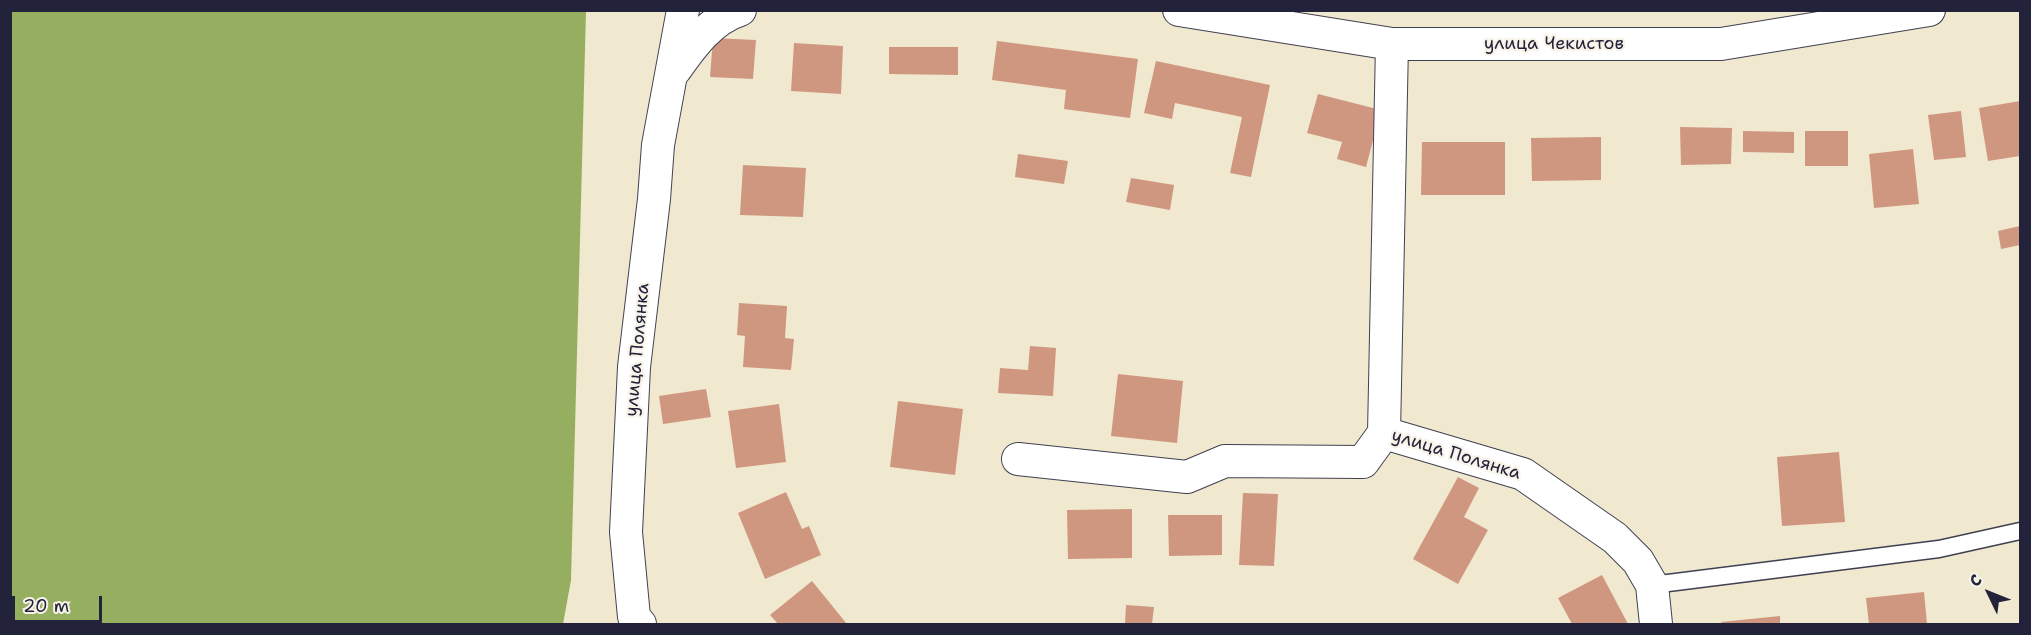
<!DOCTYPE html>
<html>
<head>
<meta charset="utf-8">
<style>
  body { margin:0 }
  #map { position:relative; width:2031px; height:635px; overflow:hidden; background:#f0e8cf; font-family:"Shantell Sans",sans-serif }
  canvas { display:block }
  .frame { position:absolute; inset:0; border:12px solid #22223b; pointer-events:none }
  .north { position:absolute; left:1959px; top:563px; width:60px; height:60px; -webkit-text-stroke:4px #f7f3e8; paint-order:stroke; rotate:313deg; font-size:16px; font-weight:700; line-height:24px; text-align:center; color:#22223b }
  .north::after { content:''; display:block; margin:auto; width:21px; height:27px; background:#22223b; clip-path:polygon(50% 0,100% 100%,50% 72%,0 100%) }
  .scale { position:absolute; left:12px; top:596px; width:90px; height:27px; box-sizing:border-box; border:3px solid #22223b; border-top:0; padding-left:8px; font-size:18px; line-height:21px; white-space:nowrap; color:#22223b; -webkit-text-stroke:4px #f7f3e8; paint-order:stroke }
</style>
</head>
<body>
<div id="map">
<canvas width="2031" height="635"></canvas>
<div class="frame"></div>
<div class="north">С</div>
<div class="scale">20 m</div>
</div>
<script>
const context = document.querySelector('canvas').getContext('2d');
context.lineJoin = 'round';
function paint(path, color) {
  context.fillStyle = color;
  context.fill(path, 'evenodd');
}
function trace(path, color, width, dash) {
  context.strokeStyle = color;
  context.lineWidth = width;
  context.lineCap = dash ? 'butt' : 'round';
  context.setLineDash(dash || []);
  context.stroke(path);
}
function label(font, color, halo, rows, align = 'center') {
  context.font = font + ' "Shantell Sans",sans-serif';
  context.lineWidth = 4.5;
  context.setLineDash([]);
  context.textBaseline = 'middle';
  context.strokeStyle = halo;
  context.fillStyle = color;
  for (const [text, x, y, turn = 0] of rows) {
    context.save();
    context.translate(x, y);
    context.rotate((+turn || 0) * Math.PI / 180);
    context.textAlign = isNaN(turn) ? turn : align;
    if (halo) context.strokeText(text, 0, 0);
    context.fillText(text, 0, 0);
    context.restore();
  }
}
const forest = new Path2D(`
  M10,11h576l-15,569 -8,44h-552z`);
const building = new Path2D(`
  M713,38l43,2 -3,39 -43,-2z
  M997,41l141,18 -8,59 -66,-9 2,-19 -74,-10z
  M794,43l49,3 -2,48 -50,-3z
  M889,47h69v28l-69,-1z
  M1156,61l114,24 -19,92 -21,-4 12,-56 -67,-14 -3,16 -28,-6z
  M1318,94l63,16 -15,57 -29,-8 5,-17 -35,-9z
  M2020,101v55l-32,5 -9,-53z
  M1961,111l5,46 -32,3 -6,-45z
  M1680,127l52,1 -1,36 -50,1z
  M1743,131l51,1v21l-51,-1z
  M1805,131h43v35h-43z
  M1601,137v43l-69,1 -1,-43z
  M1422,142h83v53h-84z
  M1913,149l6,55 -45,4 -5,-54z
  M1018,154l50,7 -4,23 -49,-7z
  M743,165l63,3 -3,49 -63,-2z
  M1131,178l43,7 -4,25 -44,-8z
  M2020,226v19l-19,4 -3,-18z
  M739,303l48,3 -2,32 9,1 -3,31 -48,-3 2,-31 -8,-1z
  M1030,346l26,2 -3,48 -55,-3 2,-25 28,2z
  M1118,374l65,7 -6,62 -66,-7z
  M706,389l5,28 -48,7 -4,-28z
  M898,401l65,8 -8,66 -65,-8z
  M779,404l7,58 -50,6 -8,-57z
  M1839,452l6,70 -63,4 -5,-69z
  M1458,477l21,11 -15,29 24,13 -30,54 -45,-25z
  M786,492l16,37 7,-3 12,29 -56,24 -27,-66z
  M1243,493l35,1 -4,72 -35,-1z
  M1132,509v49l-64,1 -1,-49z
  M1168,515h54v40l-53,1z
  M1602,575l26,49h-56l-14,-26z
  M812,581l35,43h-69l-8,-9z
  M1924,592l3,32h-58l-3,-26z
  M1126,605l28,2 -2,17h-27z
  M1780,616v8h-58l-1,-2z`);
const service = new Path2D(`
  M1652,585l287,-36 81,-18`);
const minor = new Path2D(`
  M1179,10l213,34h329l208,-34
  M675,70c17,-24 36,-51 65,-60
  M1384,433l8,-389
  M1018,459l169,18 38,-16 138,1 21,-29 139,41 92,64 23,23 14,24 4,39
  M640,624l-6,-7 -8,-85 8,-165 20,-168 4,-54 25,-135`);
const streetNames = [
  ["улица Чекистов",1554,44],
  ["улица Полянка",638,350,-85],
  ["улица Полянка",1456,455,17]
];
paint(forest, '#96ae60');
paint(building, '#d09780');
trace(service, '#414051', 19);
trace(minor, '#414051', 34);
trace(service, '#fff', 16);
trace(minor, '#fff', 32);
label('18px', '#22223b', '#f7f3e8', streetNames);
</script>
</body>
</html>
